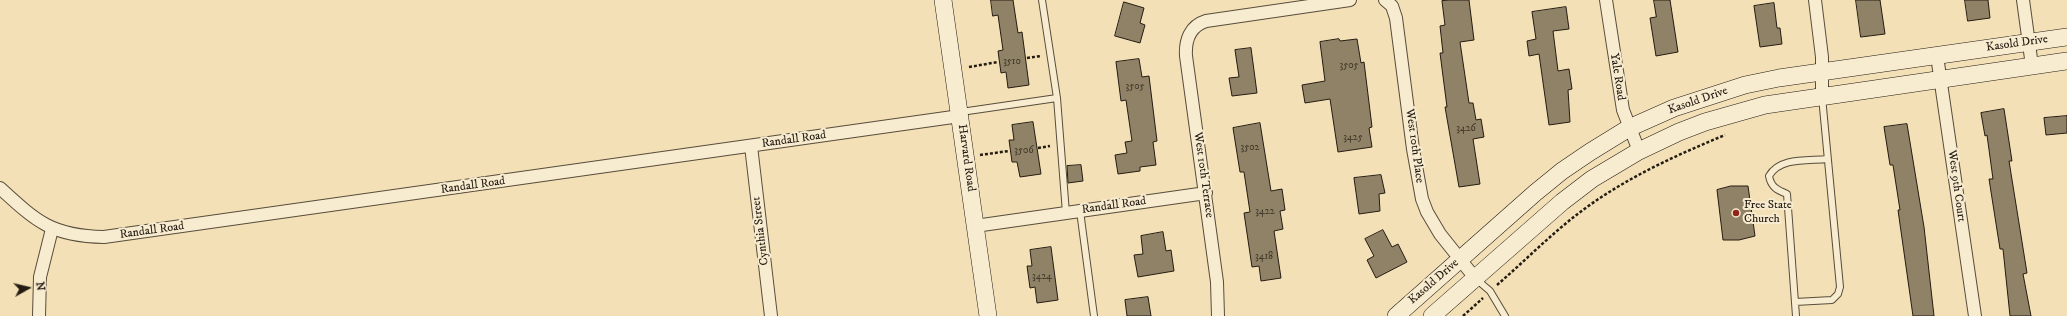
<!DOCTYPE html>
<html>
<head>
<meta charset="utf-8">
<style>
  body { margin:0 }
  #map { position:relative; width:2067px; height:316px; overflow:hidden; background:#f3e0b6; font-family:"IM FELL DW Pica",serif }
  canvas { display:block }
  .north { position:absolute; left:8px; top:268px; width:40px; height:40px; -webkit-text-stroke:3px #f7ebd0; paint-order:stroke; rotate:82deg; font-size:11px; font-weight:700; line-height:16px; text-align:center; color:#241c12 }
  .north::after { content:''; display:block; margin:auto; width:14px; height:18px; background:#241c12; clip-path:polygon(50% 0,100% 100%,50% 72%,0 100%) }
</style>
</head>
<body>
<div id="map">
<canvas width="2067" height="316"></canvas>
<div class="north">N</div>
</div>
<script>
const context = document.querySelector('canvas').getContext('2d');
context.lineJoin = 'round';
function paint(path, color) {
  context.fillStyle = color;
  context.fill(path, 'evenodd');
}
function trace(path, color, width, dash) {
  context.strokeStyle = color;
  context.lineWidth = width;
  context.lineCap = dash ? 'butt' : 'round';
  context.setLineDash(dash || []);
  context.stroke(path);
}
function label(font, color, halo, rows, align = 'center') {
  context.font = font + ' "IM FELL DW Pica",serif';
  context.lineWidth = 4;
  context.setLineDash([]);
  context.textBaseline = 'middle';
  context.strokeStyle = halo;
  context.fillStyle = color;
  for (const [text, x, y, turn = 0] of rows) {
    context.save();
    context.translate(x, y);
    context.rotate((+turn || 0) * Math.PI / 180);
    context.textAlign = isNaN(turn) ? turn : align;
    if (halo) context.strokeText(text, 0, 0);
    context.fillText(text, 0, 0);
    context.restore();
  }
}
const building = new Path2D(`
  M991,0h22l5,33 4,-1 7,53 -21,3 -2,-16 -5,1 -3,-22 5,-1 -5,-35 -5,1z
  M1451,0h18l5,40 -14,2 9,61h4l3,17 5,-1 3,18 -11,2 7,45 -21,3 -14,-80h2l-7,-54h3l-3,-27 5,-1 -3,-24z
  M1654,0h16l8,52 -22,4 -6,-38 6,-1z
  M1856,0h24l5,34 -24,3z
  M1965,0h23l2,18 -22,3z
  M1124,2l20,6 -4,15 5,2 -5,18 -25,-7z
  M1774,3l3,25h3l2,16 -22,3 -6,-41z
  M1566,7l3,22 -16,2 5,40 11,-2 3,20 -4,1 2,32 -21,3 -10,-71 -10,2 -2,-15 9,-2 -4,-27z
  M1339,39l1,2 17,-2 4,24 3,-1 8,65 -3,1 3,19 -34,5 -8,-53 -25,4 -3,-18 23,-4 -5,-39z
  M1251,48l6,45 -25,3 -3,-18 10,-1 -4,-27z
  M1139,59l3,18 7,-1 8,65 -4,1 3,23 -16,2v4l-22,3 -3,-19 12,-2 -2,-11 7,-1 -6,-41 -5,1 -5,-39z
  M2004,109l8,52h-3l18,112 -4,1 8,42h-21l-7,-67h-3l-11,-70h4l-6,-44 -2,1 -4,-23z
  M2067,116v17l-21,2 -2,-17z
  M1033,122l8,52 -21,3 -3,-15h-5l-3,-22h5l-2,-15z
  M1260,123l11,68 11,-2 3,21 -5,1 3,18 -9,2 7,47 -20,3 -2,-15 -7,1 -8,-54 6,-1 -6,-40h-4l-7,-44z
  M1907,124l17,103 10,89h-21l-15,-106h2l-7,-45h-3l-6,-38z
  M1081,165l2,16 -15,2 -1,-17z
  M1381,175l4,18 -6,1 1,17 -21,3 -5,-36z
  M1731,186h17l7,50 -16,4h-16l-6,-50z
  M1383,230l9,17 6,-3 9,18 -31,16 -9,-18 7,-4 -9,-17z
  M1163,232l3,19 5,-1 3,21 -36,6 -4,-22 9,-1 -2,-18z
  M1051,247l7,53 -21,3 -2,-16 -5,1 -3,-22h5l-2,-16z
  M1148,297l3,19h-24l-2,-16z`);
const path = new Path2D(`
  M1027,58l14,-2
  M969,67l29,-5
  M1038,148l12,-2
  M980,155l29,-4
  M1497,285c30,-26 58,-55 90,-78 43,-31 90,-52 138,-72
  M1463,316l20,-18`);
const lane = new Path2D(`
  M1042,0l15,98 9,115
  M961,112l96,-14
  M1080,211l14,105
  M1476,279l14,12 15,25
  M1795,302l37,-2 6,-6 2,-7 -18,-190
  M1796,316l-9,-122c-10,-4 -16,-7 -18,-18 11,-19 39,-15 58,-17`);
const street = new Path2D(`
  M1385,0l7,6 4,12 17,131 9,50 5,13 13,22 35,44
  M1606,0l17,110 16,41
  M1815,0l7,57v39
  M2023,0l9,66
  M1937,56l38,260
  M751,146l20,170
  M0,188c37,34 52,48 104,49l856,-121
  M975,226l231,-33
  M39,316l1,-39 12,-48
  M1218,316l-1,-34 -31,-226c-1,-16 4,-30 20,-35l144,-21`);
const secondary = new Path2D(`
  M943,0l45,316
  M1396,316l139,-123 27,-22 28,-19 39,-24 45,-20 71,-23 34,-7 288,-41
  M1432,316l130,-114 30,-23 47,-28 40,-19 26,-10 60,-17 302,-44`);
const markers = [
  [1736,213,4,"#8f2418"]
];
const numberNames = [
  ["3510",1012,62],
  ["3505",1349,66],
  ["3505",1135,87],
  ["3426",1466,129],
  ["3425",1353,138],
  ["3502",1250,148],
  ["3506",1024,151],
  ["3422",1265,212],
  ["3418",1264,257],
  ["3424",1042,277]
];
const streetNames = [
  ["Kasold Drive",2017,44,-8],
  ["Yale Road",1617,77,81],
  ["Kasold Drive",1698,101,-19],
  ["Randall Road",794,140,-8],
  ["West 10th Place",1414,146,82],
  ["Harvard Road",966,158,82],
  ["West 10th Terrace",1203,175,82],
  ["Randall Road",473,186,-8],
  ["West 9th Court",1956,186,82],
  ["Randall Road",1114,206,-8],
  ["Randall Road",152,231,-8],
  ["Cynthia Street",761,231,-97],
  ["Kasold Drive",1434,282,-41]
];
const poiNames = [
  ["Free State",1744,206],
  ["Church",1744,220]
];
paint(building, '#908267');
trace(building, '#241c12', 1);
trace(lane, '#584d3b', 8);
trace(street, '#584d3b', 14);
trace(secondary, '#241c12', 18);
trace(path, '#241c12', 2.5, [3, 2]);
trace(lane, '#f7ebd0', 6);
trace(street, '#f7ebd0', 12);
trace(secondary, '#f7ebd0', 17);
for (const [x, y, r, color] of markers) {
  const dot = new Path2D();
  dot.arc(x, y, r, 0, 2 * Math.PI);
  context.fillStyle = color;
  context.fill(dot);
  trace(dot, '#f7ebd0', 1.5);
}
label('10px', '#3f3627', null, numberNames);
label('12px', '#241c12', '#f7ebd0', streetNames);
label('12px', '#241c12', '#f7ebd0', poiNames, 'left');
</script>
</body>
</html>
